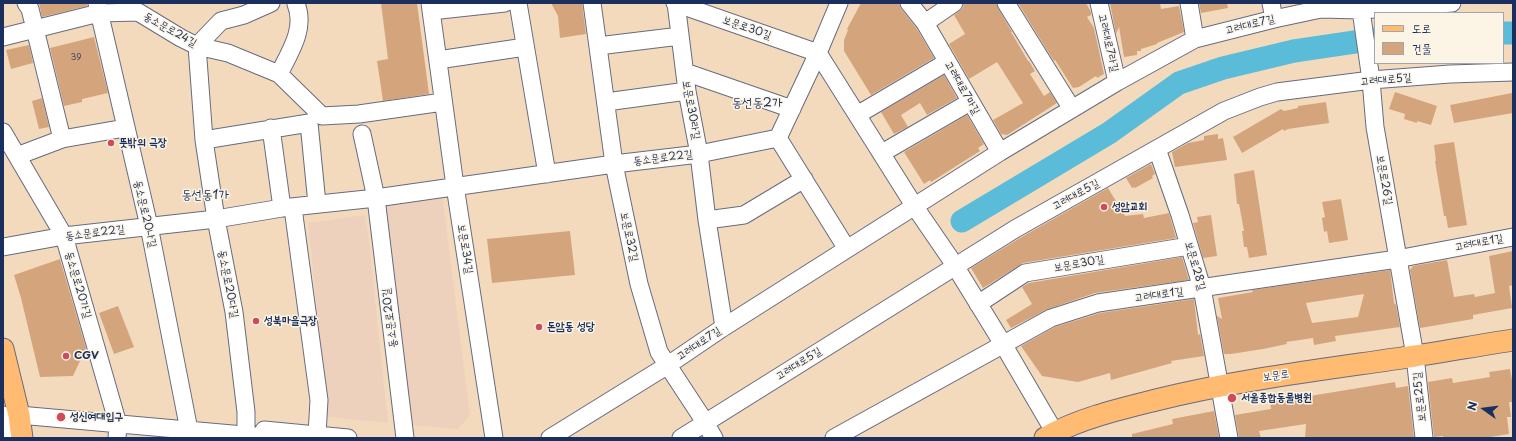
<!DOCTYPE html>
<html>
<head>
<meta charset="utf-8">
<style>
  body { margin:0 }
  #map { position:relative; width:1516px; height:441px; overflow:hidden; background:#f4dabc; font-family:"Playpen Sans","Poor Story",sans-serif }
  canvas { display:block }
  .frame { position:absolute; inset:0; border:4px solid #1b2f5e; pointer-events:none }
  .legend { position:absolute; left:1374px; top:12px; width:130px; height:52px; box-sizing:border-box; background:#fcf5e5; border:1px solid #a2a6af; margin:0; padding:5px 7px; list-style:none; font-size:12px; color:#1b2f5e }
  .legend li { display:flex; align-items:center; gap:8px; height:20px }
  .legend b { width:20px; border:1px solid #a2a6af }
  .north { position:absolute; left:1464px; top:389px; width:40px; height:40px; -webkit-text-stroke:3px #fcf5e5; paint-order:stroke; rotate:284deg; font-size:11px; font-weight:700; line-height:16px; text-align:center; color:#1b2f5e }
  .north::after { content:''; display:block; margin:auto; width:14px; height:18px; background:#1b2f5e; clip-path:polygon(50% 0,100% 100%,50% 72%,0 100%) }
</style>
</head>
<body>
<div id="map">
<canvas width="1516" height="441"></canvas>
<div class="frame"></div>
<ul class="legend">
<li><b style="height:5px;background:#ffbb71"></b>도로</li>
<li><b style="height:11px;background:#d4a57c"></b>건물</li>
</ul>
<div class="north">N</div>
</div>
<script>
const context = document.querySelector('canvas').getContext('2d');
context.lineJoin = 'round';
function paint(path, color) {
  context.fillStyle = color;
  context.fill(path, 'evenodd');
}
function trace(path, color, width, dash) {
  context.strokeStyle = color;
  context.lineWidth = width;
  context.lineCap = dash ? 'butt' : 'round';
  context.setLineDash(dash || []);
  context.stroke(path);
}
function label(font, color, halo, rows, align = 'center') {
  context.font = font + ' "Playpen Sans","Poor Story",sans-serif';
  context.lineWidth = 3;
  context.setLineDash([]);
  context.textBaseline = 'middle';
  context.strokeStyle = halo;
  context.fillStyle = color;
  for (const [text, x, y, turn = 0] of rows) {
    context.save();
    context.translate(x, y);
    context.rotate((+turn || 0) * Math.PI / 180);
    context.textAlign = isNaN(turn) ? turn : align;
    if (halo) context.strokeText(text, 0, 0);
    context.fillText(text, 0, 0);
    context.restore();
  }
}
const built = new Path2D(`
  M442,193l28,222 -12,14 -47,-4 -34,-219z
  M365,215l3,18 20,190 -60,-6 -20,-194z`);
const river = new Path2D(`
  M1503,33h10
  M962,221l147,-88 70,-50 44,-15 71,-17 81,-12`);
const building = new Path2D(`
  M39,3h48v3l-45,11z
  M381,3h36l12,91 -46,7 -6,-40 11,-2z
  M551,3h31l4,31 -26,4 -2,-22z
  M861,3h38l2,6 16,20 17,29 -63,37 -27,-44v-11l4,-10 -1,-1z
  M964,3h32l2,5 14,24h-1l17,29h1l6,10 -5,3 14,22 6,-4 7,11 -50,32 -6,-1 -8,-14 30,-17 -26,-41 -28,17 -20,-35 16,-10 -11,-19 9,-7z
  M1018,3h68l5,9v3l-4,2 7,11 10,46 -7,4 -1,-2 -17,11 -6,1 -18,-28 -1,1 -7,-11z
  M1110,3h50l1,6 18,-3 5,26 -27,11v1l-16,5v2h-4v4l-13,2 -5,-30 -3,7z
  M1199,3h28l1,5 -27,5z
  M94,37l14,56 -26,6v3l-18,4 -14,-58z
  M29,45l4,18 -22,6 -5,-19z
  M944,75l13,23 -30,17 -7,-12 -19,12 7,12 -14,7 -13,-22z
  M1395,92l42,14 -6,19 -14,-4v2l-13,-4 1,-5 -16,-5z
  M1512,93h1v20l-59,10 -4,-18z
  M42,98l7,29 -10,2 -7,-28z
  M1326,102l3,21 -41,6 -4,2 -1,-2 -41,24 -9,-16 48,-28 3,2 14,-3v-2z
  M967,115l17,29 -6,4 2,3 -49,31 -1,-2 -6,4 -20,-32z
  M1218,134v5l5,-1 4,22 -52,7 -3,-15 16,-9 16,-3v-4z
  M1454,142l13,83 -19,3 -2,-12h-2l-9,-55h1l-2,-16z
  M1151,164l4,10 -3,2 1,2 -18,10 -1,-1 -2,1 -6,-10z
  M1254,170l13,85 -18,3 -2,-11h-3l-2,-16h2l-5,-27h-2l-3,-30z
  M1108,188l17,28 18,-2 1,4 25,-5 7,25 -153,25 -40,25 -12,-20 49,-30z
  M1341,199l7,41 -19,3 -2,-12 -3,1 -2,-14 3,-1 -3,-15z
  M1211,215l6,41 -14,2 -10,-35 5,-1 -1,-5z
  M570,231l5,44 -83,8 -5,-44z
  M1513,251v34l-4,1 3,22 -39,7v4l-53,9 -10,-58 3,-4 34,-6 7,37 20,-3 1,3 20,-4 -6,-37z
  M1182,257l7,23 -94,13 -47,16 -37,19 -5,-8 26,-16 -10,-17 7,-4z
  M60,259l26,89 -13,28 -33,1 -19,-79 -7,-23z
  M1390,270l4,33 2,2 4,22 -65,9 1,5 -22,4 -1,-7 -27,4 1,2 -24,5 -32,5h-7l-7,-38 5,3 -4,-21 35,-6 -1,-2zM1364,294l-6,23 -46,6 -6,-20z
  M1194,299l4,36 2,-1 4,22 -33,5 1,2 -61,17 -1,-7 -32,9 -36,-6 -21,-30 34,-19 45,-14z
  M118,306l16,41 -20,7 -15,-41z
  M1510,369l3,17v16h-4l2,15h-4l2,17 -25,4h-41v-2l-9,1 -6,-55 24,-4 1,5 37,-6 -1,-5z
  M1395,382l1,6 12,-2 6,52h-109l1,-14 -47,7 2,7h-22l-4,-23 36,-6 -1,-9 40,-6v2z
  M1214,411l5,27h-87v-4l41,-10 -1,-5z`);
const minor = new Path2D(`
  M26,3l4,6 5,20 27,110
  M97,3l52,223 39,199
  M430,3l25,183 39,252
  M518,3l29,171
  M592,3l22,161 25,120 20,68 44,67 11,19
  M675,3l143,50 97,154 37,54 51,83 55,94
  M676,3l11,88 12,63 8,66 17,107
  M909,3l16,20 75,129
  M1006,3l66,106
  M1099,3l18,79
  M1189,3l6,36
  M1271,3l3,16
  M1360,3l11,77 4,47 40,229 9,82
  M431,11l74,-8
  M925,23l29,-20
  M3,37l96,-24 39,-1 43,26 16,8 31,7 51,21 43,42 37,-2 84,-12
  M598,46l82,-10
  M438,60l87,-13
  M685,72l107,37
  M279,74c11,-22 27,-46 17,-70
  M606,102l81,-11
  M857,115l90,-53
  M271,128l11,80
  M3,132l61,104 54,188 -1,14
  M362,134l14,64 29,240
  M778,138l40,-85 21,-50
  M778,138l69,111
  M204,140l105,-17 8,81
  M1157,149l23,66 22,73 27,150
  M882,153l88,-51
  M17,156l45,-17 63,-11
  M293,208l26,192 -2,35
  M707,220l37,-5 60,-36
  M3,247l61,-11 152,-17 66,-11 94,-10 238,-34 85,-10 79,-16
  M978,304l47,-31 164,-27
  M3,415l3,23
  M19,415l258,23
  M246,429v-17l-12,-100 -18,-93 -12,-79 -7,-94 24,-25 23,-6 27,-12
  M264,430l84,8
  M550,438l118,-73 56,-38 276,-175 117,-70 78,-43 79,-20 47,-10 40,1 91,-7
  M681,438l334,-209 209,-118 36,-14 17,-5 94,-12 79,-6 63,-2
  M834,438l217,-120 47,-15 299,-44 116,-22`);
const major = new Path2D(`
  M3,349l16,66 3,23
  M1045,438c32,-19 75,-29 111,-38 85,-21 172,-31 259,-44 33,-5 65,-11 98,-16`);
const markers = [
  [111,143,4,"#d1495b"],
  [1104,207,4,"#d1495b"],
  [256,321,4,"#d1495b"],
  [539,327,4,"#d1495b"],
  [66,356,4,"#d1495b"],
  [1232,398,5,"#d1495b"],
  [61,417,5,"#d1495b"]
];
const numberNames = [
  ["39",76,58]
];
const streetNames = [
  ["고려대로7길",1250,25,-14],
  ["보문로30길",747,28,19],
  ["동소문로24길",170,30,29],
  ["고려대로7라길",1108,43,77],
  ["고려대로5길",1386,80,-5],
  ["고려대로7마길",962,88,60],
  ["보문로30라길",691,110,80],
  ["동소문로22길",663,158,-7],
  ["보문로26길",1384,180,80],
  ["고려대로5길",1076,195,-29],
  ["동소문로20나길",145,214,77],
  ["동소문로22길",95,233,-7],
  ["보문로32길",629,237,78],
  ["고려대로1길",1479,243,-11],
  ["보문로34길",465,249,81],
  ["보문로30길",1079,264,-10],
  ["보문로28길",1195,266,74],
  ["동소문로20다길",228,284,79],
  ["동소문로20가길",78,285,74],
  ["고려대로1길",1159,295,-8],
  ["동소문로20길",390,318,-97],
  ["고려대로7길",699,344,-34],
  ["고려대로5길",799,364,-32],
  ["보문로",1276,376,-8],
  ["보문로25길",1420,397,-96]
];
const poiNames = [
  ["뜻밖의 극장",119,143],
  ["성암교회",1112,207],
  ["성북마을극장",264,321],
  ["돈암동 성당",547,327],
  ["CGV",74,356],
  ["서울종합동물병원",1241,398],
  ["성신여대입구",70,417]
];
const quarterNames = [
  ["동선동2가",757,103],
  ["동선동1가",205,195]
];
paint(built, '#eed1bc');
trace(river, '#5abcd8', 23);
paint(building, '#d4a57c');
trace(minor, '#676b7f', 19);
trace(major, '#676b7f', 23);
trace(minor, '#fff', 17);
trace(major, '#ffbb71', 21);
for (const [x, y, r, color] of markers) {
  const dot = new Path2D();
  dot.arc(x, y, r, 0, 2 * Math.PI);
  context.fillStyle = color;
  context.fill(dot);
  trace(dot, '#fcf5e5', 1.5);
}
label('9px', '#494c66', null, numberNames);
label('11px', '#1b2f5e', '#fcf5e5', streetNames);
label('bold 11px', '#1b2f5e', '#fcf5e5', poiNames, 'left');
label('13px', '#1b2f5e', '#fcf5e5', quarterNames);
</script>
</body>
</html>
